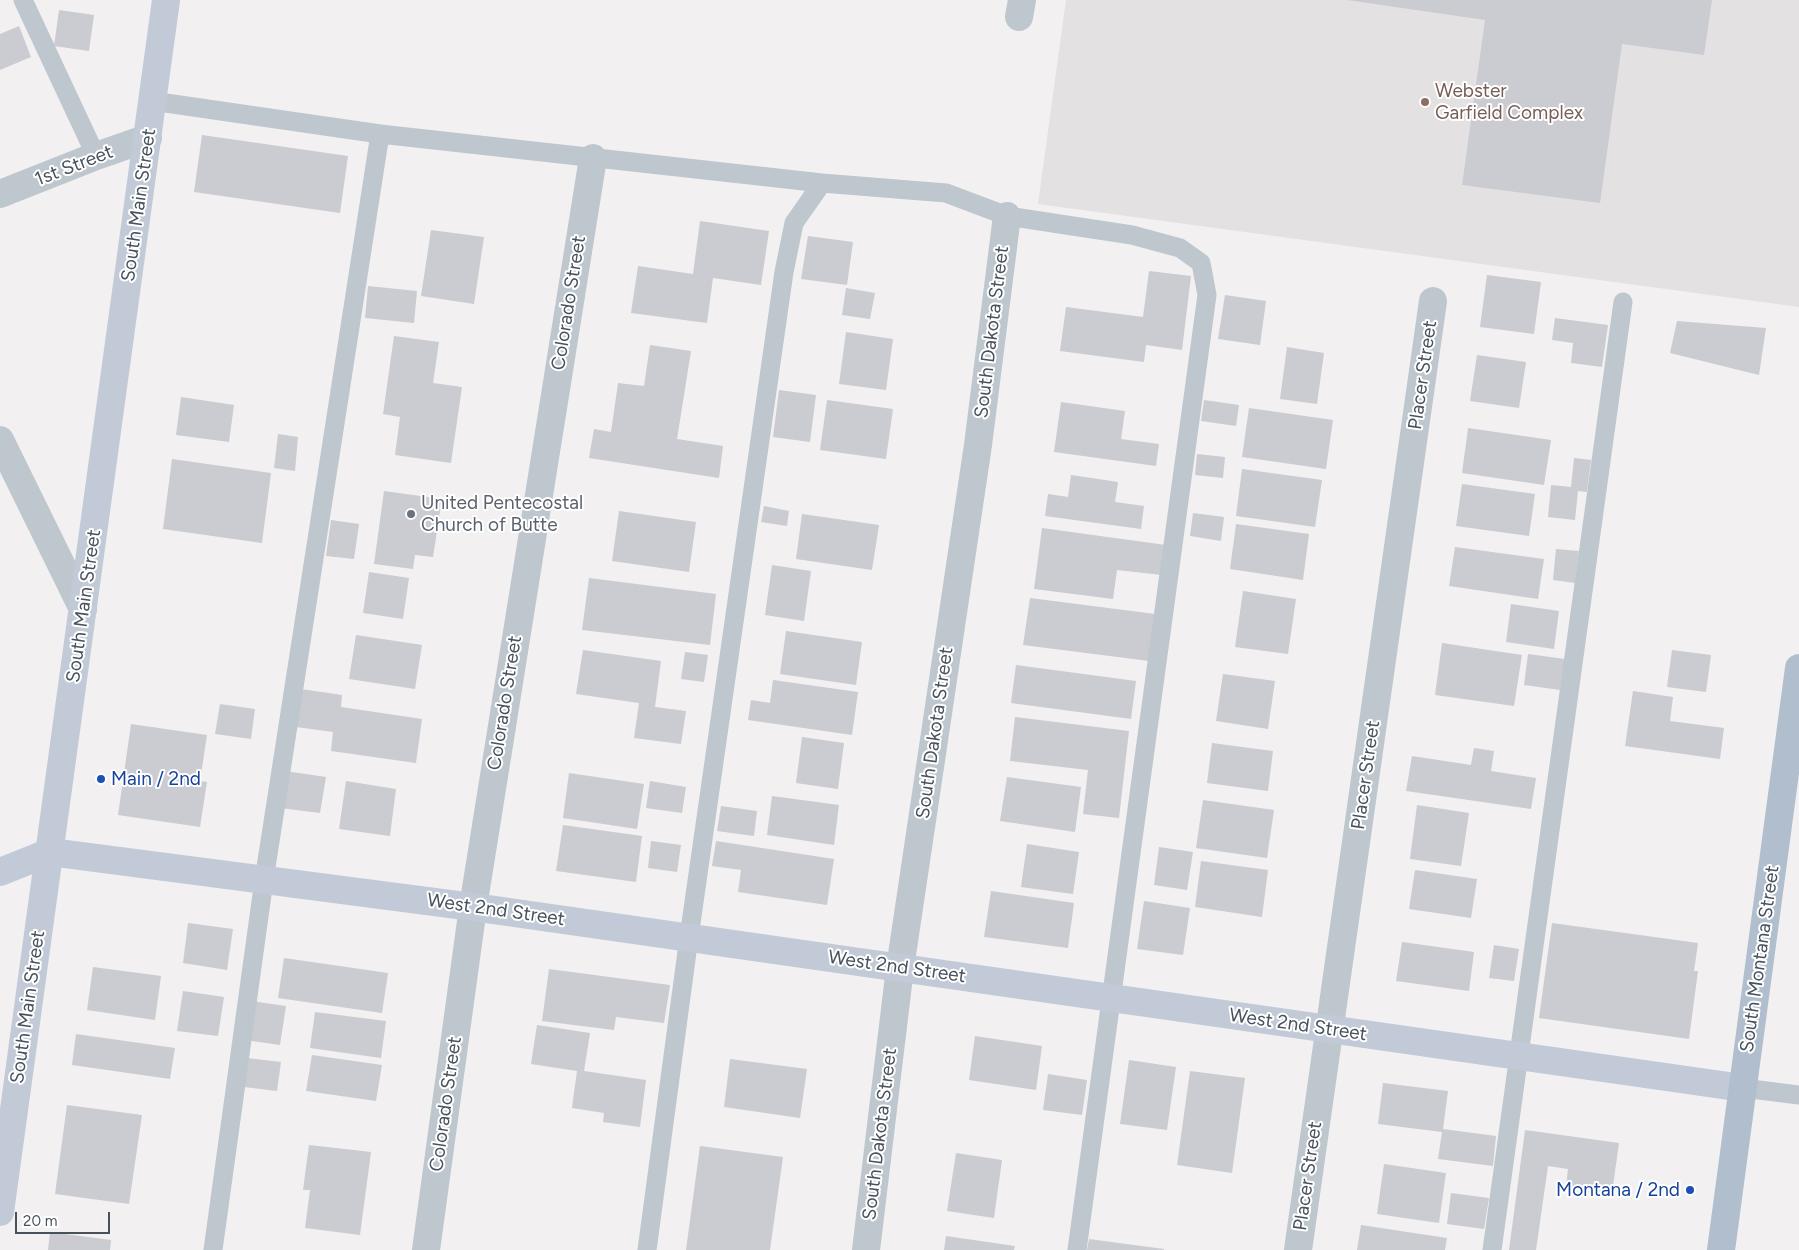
<!DOCTYPE html>
<html>
<head>
<meta charset="utf-8">
<style>
  body { margin:0 }
  #map { position:relative; width:1799px; height:1250px; overflow:hidden; background:#f2f0f0; font-family:Figtree,sans-serif }
  canvas { display:block }
  .scale { position:absolute; left:15px; top:1212px; width:95px; height:22px; box-sizing:border-box; border:2px solid #48525d; border-top:0; padding-left:6px; font-size:15px; line-height:18px; white-space:nowrap; color:#48525d; -webkit-text-stroke:4px #fff; paint-order:stroke }
</style>
</head>
<body>
<div id="map">
<canvas width="1799" height="1250"></canvas>
<div class="scale">20 m</div>
</div>
<script>
const context = document.querySelector('canvas').getContext('2d');
context.lineJoin = 'round';
function paint(path, color) {
  context.fillStyle = color;
  context.fill(path, 'evenodd');
}
function trace(path, color, width, dash) {
  context.strokeStyle = color;
  context.lineWidth = width;
  context.lineCap = dash ? 'butt' : 'round';
  context.setLineDash(dash || []);
  context.stroke(path);
}
function label(font, color, halo, rows, align = 'center') {
  context.font = font + ' Figtree,sans-serif';
  context.lineWidth = 4;
  context.setLineDash([]);
  context.textBaseline = 'middle';
  context.strokeStyle = halo;
  context.fillStyle = color;
  for (const [text, x, y, turn = 0] of rows) {
    context.save();
    context.translate(x, y);
    context.rotate((+turn || 0) * Math.PI / 180);
    context.textAlign = isNaN(turn) ? turn : align;
    if (halo) context.strokeText(text, 0, 0);
    context.fillText(text, 0, 0);
    context.restore();
  }
}
const education = new Path2D(`
  M1066,0h733v307l-761,-103z`);
const building = new Path2D(`
  M1347,0h365l-8,55 -82,-11 -22,159 -138,-18 23,-165z
  M59,10l35,5 -5,36 -35,-5z
  M19,26l12,31 -31,13v-36z
  M202,135l146,21 -8,57 -146,-21z
  M700,221l69,10 -8,54 -48,-7 -6,45 -76,-10 7,-47 55,8z
  M431,230l53,7 -10,67 -53,-8z
  M808,236l45,6 -6,43 -46,-6z
  M1149,271l42,5 -9,74 -36,-5 -2,17 -84,-11 6,-44 77,10z
  M1487,275l54,7 -7,52 -54,-7z
  M368,286l49,5 -3,32 -49,-5z
  M846,288l29,5 -5,26 -28,-4z
  M1225,295l41,6 -6,44 -42,-6z
  M1555,318l53,7 -6,42 -31,-4 2,-20 -21,-3z
  M1677,321l89,7 -7,47 -89,-22z
  M846,332l47,7 -7,51 -47,-6z
  M394,336l45,6 -6,41 29,4 -11,76 -56,-8 5,-38 -17,-3z
  M650,345l41,6 -14,88 46,7 -4,32 -130,-20 5,-29 17,3 7,-49 26,3z
  M1287,347l37,6 -7,51 -37,-5z
  M1477,355l49,7 -7,46 -49,-7z
  M779,390l37,5 -6,47 -37,-5z
  M181,397l53,8 -5,37 -53,-7z
  M827,400l66,9 -7,50 -66,-9z
  M1204,400l35,5 -3,21 -35,-5z
  M1061,402l64,9 -4,28 38,5 -3,22 -102,-14z
  M1249,408l84,12 -7,49 -84,-12z
  M1468,428l83,12 -7,45 -82,-12z
  M278,434l20,3 -3,34 -21,-3z
  M1197,454l28,3 -2,21 -28,-3z
  M1574,458l17,2 -4,32 -9,-1 -3,29 -27,-3 3,-32 20,2z
  M172,459l99,14 -9,70 -99,-14z
  M1242,469l80,11 -7,47 -79,-11z
  M1071,475l47,7 -3,20 29,4 -3,23 -96,-13 3,-22 20,3z
  M1462,484l73,10 -6,42 -73,-10z
  M384,491l58,8 -9,58 -18,-2 -2,14 -39,-5z
  M764,506l25,5 -2,15 -26,-4z
  M619,511l77,11 -7,50 -77,-11z
  M1193,513l31,4 -3,24 -31,-5z
  M802,514l77,11 -7,45 -76,-11z
  M331,520l28,4 -5,35 -28,-3z
  M1236,524l73,10 -6,46 -73,-11z
  M1042,528l124,17 -4,30 -45,-5 -4,29 -79,-10z
  M1455,547l89,12 -6,40 -89,-13z
  M1556,549l23,2 -4,32 -22,-3z
  M772,565l39,6 -7,50 -39,-6z
  M369,572l40,6 -6,41 -40,-6z
  M589,578l127,16 -6,51 -128,-15z
  M1243,591l53,8 -8,55 -53,-7z
  M1030,598l125,16 -6,47 -126,-16z
  M1511,604l48,7 -5,38 -48,-7z
  M786,631l76,11 -6,43 -76,-11z
  M356,635l66,10 -7,44 -66,-10z
  M1442,643l80,12 -8,51 -79,-11z
  M583,650l78,11 -6,46 31,4 -5,33 -47,-6 5,-35 -63,-9z
  M1672,650l39,5 -5,37 -39,-5z
  M685,652l23,3 -4,27 -23,-3z
  M1528,654l37,5 -5,31 -36,-5z
  M1016,665l120,16 -5,38 -120,-16z
  M1223,674l52,7 -7,48 -52,-8z
  M773,680l85,12 -6,43 -104,-15 3,-20 19,3z
  M301,689l41,6 -1,12 81,12 -6,44 -85,-12 2,-19 -37,-5z
  M1633,691l40,6 -3,24 54,7 -4,31 -95,-13z
  M220,704l35,5 -4,30 -36,-5z
  M1015,717l114,14 -10,87 -36,-4 5,-44 -78,-9z
  M131,724l76,11 -7,46 7,1 -7,45 -82,-12z
  M802,737l42,6 -6,46 -42,-6z
  M1212,743l61,8 -5,40 -61,-8z
  M1474,748l20,3 -3,20 45,7 -5,31 -125,-18 6,-35 59,9z
  M285,771l41,6 -6,36 -40,-5z
  M569,773l75,11 -7,45 -74,-11z
  M1007,777l74,10 -6,45 -75,-11z
  M346,781l50,8 -6,47 -51,-7z
  M650,781l36,6 -4,26 -36,-5z
  M772,796l67,9 -5,40 -67,-10z
  M1203,800l71,10 -7,48 -71,-10z
  M1417,805l52,8 -8,53 -51,-7z
  M721,806l36,5 -3,25 -37,-5z
  M563,825l79,11 -6,46 -80,-11z
  M651,841l30,4 -4,27 -29,-4z
  M716,841l118,18 -7,46 -89,-13 3,-22 -29,-4z
  M1027,844l52,8 -6,42 -52,-7z
  M1159,847l34,5 -6,38 -33,-5z
  M1201,861l67,9 -6,47 -67,-10z
  M1415,870l62,9 -6,39 -62,-9z
  M991,891l83,12 -6,45 -84,-11z
  M1144,901l46,7 -7,47 -46,-6z
  M188,923l45,6 -6,41 -44,-7z
  M1552,923l146,20 -4,28h4l-9,68 -150,-21z
  M1402,942l72,10 -5,39 -73,-10z
  M1494,945l25,4 -5,32 -25,-3z
  M284,958l104,15 -6,40 -104,-15z
  M93,967l68,9 -6,44 -68,-10z
  M549,969l121,16 -6,38 -48,-6 -2,13 -72,-9z
  M183,991l41,6 -6,39 -41,-5z
  M251,1001l35,5 -6,39 -35,-5z
  M315,1012l71,9 -5,37 -71,-10z
  M537,1025l53,8 -6,38 62,9 -6,47 -37,-5 1,-9 -32,-5 5,-37 -46,-7z
  M76,1034l99,14 -5,31 -98,-14z
  M975,1036l67,10 -6,44 -67,-10z
  M312,1055l70,10 -6,36 -70,-10z
  M247,1058l34,4 -4,29 -33,-4z
  M730,1059l77,10 -7,49 -76,-11z
  M1129,1060l47,7 -9,63 -47,-6z
  M1190,1071l55,7 -13,95 -55,-8z
  M1048,1074l39,6 -5,35 -39,-5z
  M1383,1083l65,8 -5,38 53,7 -3,30 -55,-7 4,-27 -64,-8z
  M67,1105l75,10 -13,89 -74,-10z
  M1525,1130l94,13 -7,50 -46,-7 2,-17 -20,-3 -12,84h-27z
  M309,1145l62,7 -11,83 -55,-7 5,-38h-7z
  M700,1146l83,11 -13,93h-84z
  M956,1153l46,7 -8,58 -47,-7z
  M1384,1164l62,9 -7,50 -62,-9z
  M1451,1193l38,5 -5,31 -37,-5z
  M1361,1225l86,13 -2,12h-88z
  M50,1232l61,8 -1,10h-62z
  M946,1236l69,10 -1,4h-70z
  M1089,1239l75,10v1h-77z`);
const lane = new Path2D(`
  M23,0l73,156
  M152,101l228,33 442,49 124,10 61,23 125,19 48,13 21,15 6,32 -130,955
  M1743,1088l56,7
  M213,1250l51,-370 116,-746
  M647,1250l42,-313 95,-665 10,-49 28,-40
  M1492,1250l131,-948`);
const street = new Path2D(`
  M1019,17l3,-17
  M0,194l96,-38 52,-18
  M0,440l83,169
  M426,1250l47,-343 120,-749
  M866,1250l34,-282 78,-523 29,-229
  M1298,1250l135,-949`);
const secondary = new Path2D(`
  M0,872l50,-20 423,55 1270,181
  M0,1212l166,-1212`);
const primary = new Path2D(`
  M1721,1250l78,-582`);
const markers = [
  [1425,102,5,"#8d6e63"],
  [411,514,5,"#6b7280"],
  [101,779,5,"#1a4fb4"],
  [1690,1190,5,"#1a4fb4"]
];
const educationNames = [
  ["Webster",1435,91],
  ["Garfield Complex",1435,113]
];
const streetNames = [
  ["1st Street",74,166,-21],
  ["South Main Street",139,205,-82],
  ["Colorado Street",569,303,-81],
  ["South Dakota Street",992,332,-83],
  ["Placer Street",1423,375,-82],
  ["South Main Street",84,606,-82],
  ["Colorado Street",505,703,-81],
  ["South Dakota Street",935,733,-82],
  ["Placer Street",1366,775,-82],
  ["West 2nd Street",496,910,8],
  ["South Montana Street",1760,959,-82],
  ["West 2nd Street",897,967,8],
  ["South Main Street",28,1007,-82],
  ["West 2nd Street",1298,1025,8],
  ["Colorado Street",446,1104,-82],
  ["South Dakota Street",880,1134,-83],
  ["Placer Street",1308,1176,-82]
];
const worshipNames = [
  ["United Pentecostal",421,503],
  ["Church of Butte",421,525]
];
const transitNames = [
  ["Main / 2nd",111,779],
  ["Montana / 2nd",1680,1190,"right"]
];
paint(education, '#e3e1e2');
paint(building, '#caccd2');
trace(lane, '#bec6ce', 19);
trace(street, '#bec6ce', 28);
trace(secondary, '#c1cad6', 28);
trace(primary, '#b0bece', 28);
for (const [x, y, r, color] of markers) {
  const dot = new Path2D();
  dot.arc(x, y, r, 0, 2 * Math.PI);
  context.fillStyle = color;
  context.fill(dot);
  trace(dot, '#fff', 2);
}
label('19px', '#785e54', '#fff', educationNames, 'left');
label('19px', '#48525d', '#fff', streetNames);
label('19px', '#5b616d', '#fff', worshipNames, 'left');
label('19px', '#164399', '#fff', transitNames, 'left');
</script>
</body>
</html>
